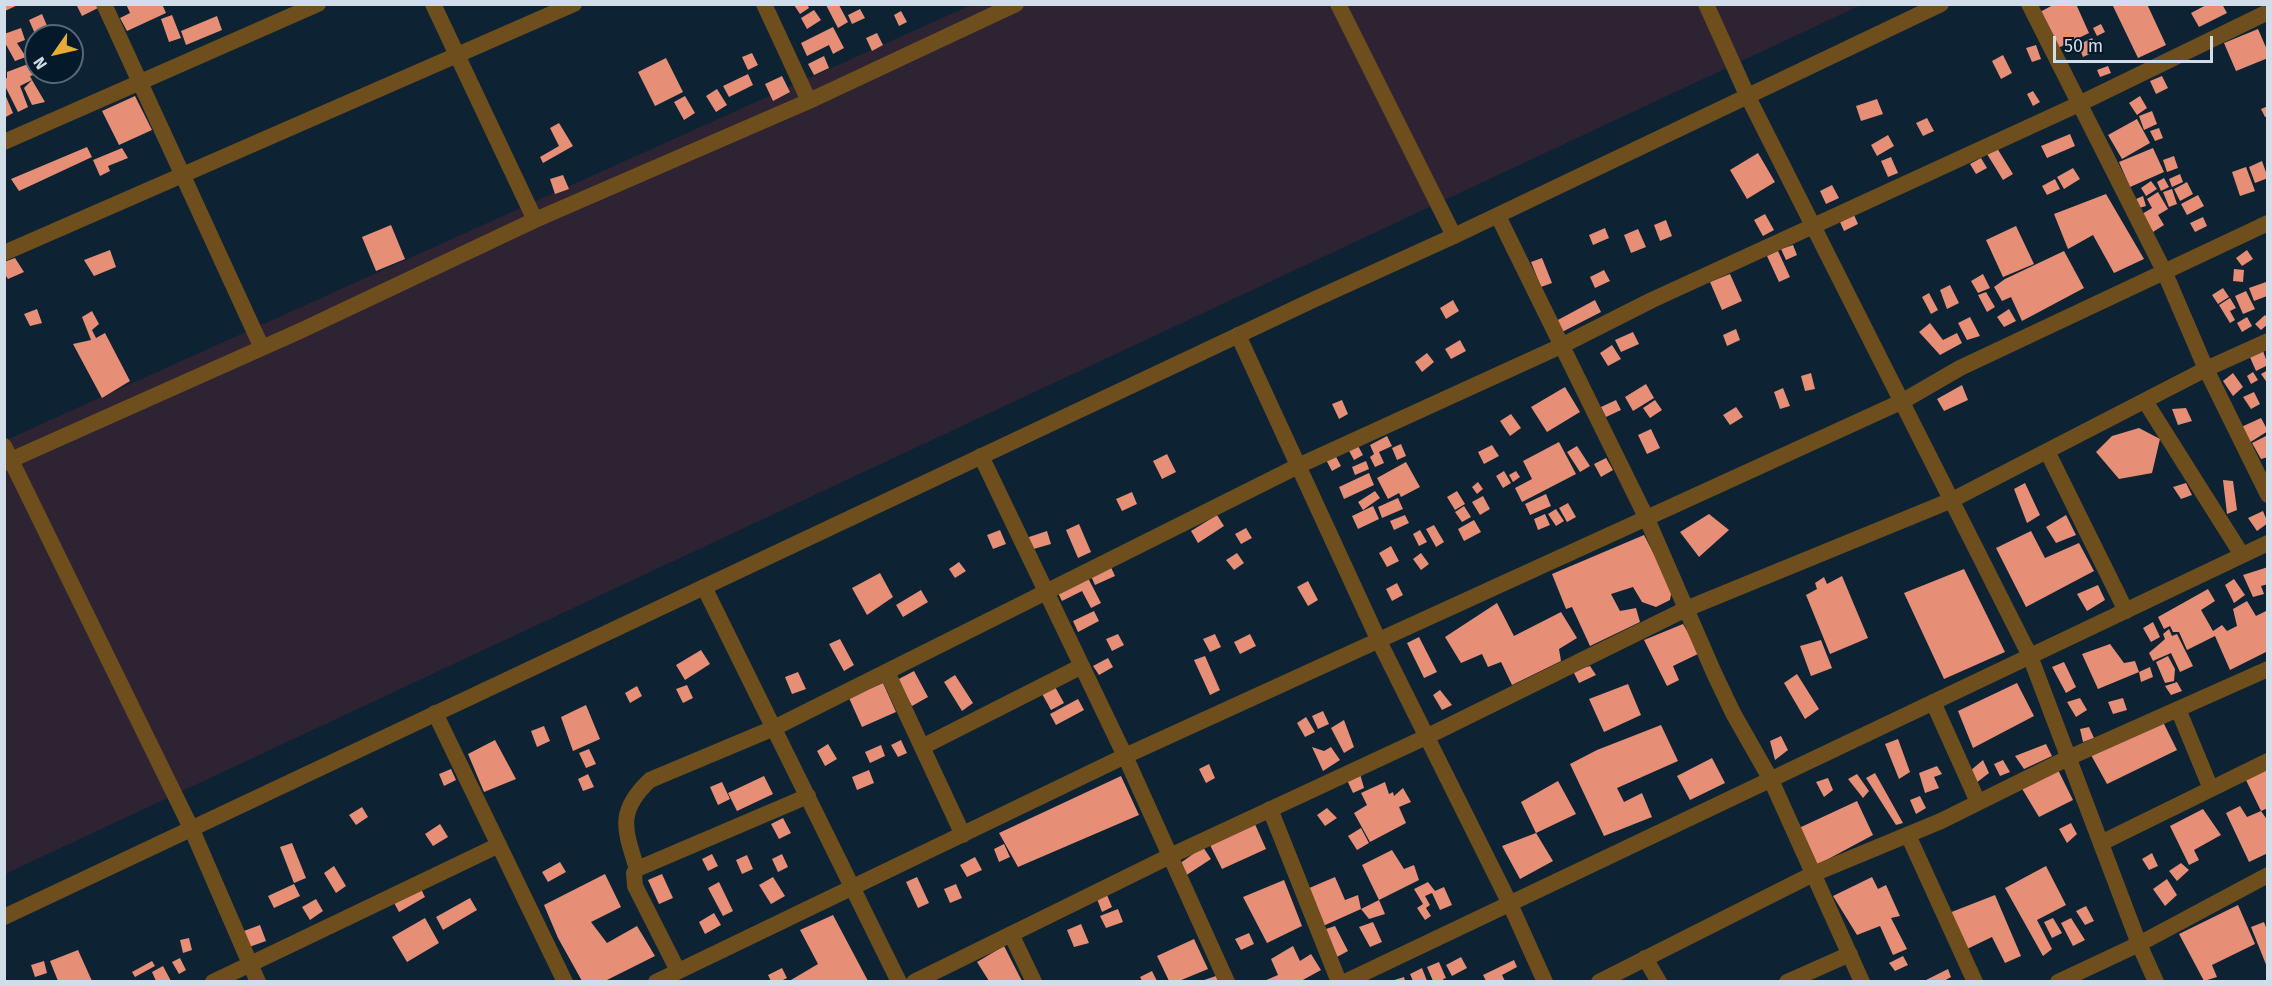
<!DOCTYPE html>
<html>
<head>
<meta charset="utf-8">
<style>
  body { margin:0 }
  #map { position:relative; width:2272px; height:986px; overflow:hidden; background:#0d2334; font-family:"Fira Sans",sans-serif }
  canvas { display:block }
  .frame { position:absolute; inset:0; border:6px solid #d1deea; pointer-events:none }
  .north { position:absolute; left:24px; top:24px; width:60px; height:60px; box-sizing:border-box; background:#04192a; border:2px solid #566877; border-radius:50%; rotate:236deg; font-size:16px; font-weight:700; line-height:24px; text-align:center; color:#d1deea }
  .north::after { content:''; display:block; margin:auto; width:21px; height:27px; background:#e5ad35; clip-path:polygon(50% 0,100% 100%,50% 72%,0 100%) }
  .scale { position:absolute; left:2053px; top:36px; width:160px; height:27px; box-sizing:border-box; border:3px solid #d1deea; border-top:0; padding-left:8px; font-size:18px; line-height:21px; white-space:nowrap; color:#d1deea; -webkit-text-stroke:4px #04192a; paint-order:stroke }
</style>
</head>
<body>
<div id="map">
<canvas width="2272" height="986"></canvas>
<div class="frame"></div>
<div class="north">N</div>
<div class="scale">50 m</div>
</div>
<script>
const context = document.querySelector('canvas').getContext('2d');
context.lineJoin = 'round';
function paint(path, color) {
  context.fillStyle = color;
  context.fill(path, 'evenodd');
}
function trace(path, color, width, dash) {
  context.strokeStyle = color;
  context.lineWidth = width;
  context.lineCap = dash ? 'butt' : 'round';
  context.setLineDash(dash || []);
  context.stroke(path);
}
const commercial = new Path2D(`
  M971,5h890l-1856,869 -1,-433z`);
const building = new Path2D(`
  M4,4h16l-15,7z
  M76,4h20l2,4 -16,8z
  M126,4h36l4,9 -39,18 -7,-13 10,-5z
  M807,4l2,4 -9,6 -6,-9z
  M2055,4h21l13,29 -33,16 -18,-36z
  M2112,4h35l19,41 -28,13z
  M2208,4h14l5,9 -28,14 -8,-14z
  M826,5h13l9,17 -10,6z
  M860,9l5,9 -13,6 -4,-9z
  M814,10l7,10 -14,9 -6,-11z
  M901,11l6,11 -8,4 -5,-11z
  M42,14l9,21 -2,1h-13l-7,-16z
  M172,15l9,23 -12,4 -8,-23z
  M217,16l5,14 -36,15 -5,-14z
  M2101,24l4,8 -8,4 -4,-8z
  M833,27l11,21 -11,6 -4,-9 -22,11 -6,-13z
  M21,28l4,12 -8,3 9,14 -11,4 -11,-20v-7z
  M2258,29l10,23v6l-32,13 -12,-28z
  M877,33l6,12 -11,6 -6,-13z
  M2092,38l6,12 -15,7 -5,-12z
  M2036,45l5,14 -9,3 -6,-14z
  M752,53l6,12 -10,5 -6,-13z
  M2003,55l9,18 -11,6 -9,-18z
  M824,56l5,12 -15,7 -6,-11z
  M666,58l17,34 -28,14 -17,-34z
  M36,61v11l6,1 -12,3 2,4 13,22 -13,3 -8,-17 8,-8 -12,6 8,21 -10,5 -14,-28v-5l3,-1v-6z
  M2108,66l3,7 -11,4 -3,-7z
  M748,74l5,11 -24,12 -6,-11z
  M782,76l8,16 -17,9 -8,-17z
  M2162,76l6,12 -12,6 -6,-13z
  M717,89l10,16 -11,7 -10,-16z
  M2033,91l7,11 -7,4 -6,-12z
  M4,92l9,21 -9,5z
  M135,96l17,34 -33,15 -17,-34z
  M685,96l10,17 -11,7 -10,-18z
  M2140,96l7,12 -10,7 -8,-12z
  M1877,99l6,15 -22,7 -5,-15z
  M2268,106v10l-3,1 -4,-8z
  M2152,111l5,13 -13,6 -5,-14z
  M1927,118l7,13 -11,5 -7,-13z
  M2137,119l13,24 -28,16 -14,-24z
  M559,123l14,23 -30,17 -3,-6 19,-11 -9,-18z
  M2159,128l4,10 -8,3 -5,-10z
  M2070,134l5,12 -28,12 -6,-12z
  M1888,135l6,11 -17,10 -6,-11z
  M87,147l5,10 -73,34 -8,-12z
  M122,148l6,10 -20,8 2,5 -10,5 -7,-16z
  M1997,148l16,26 -10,6 -16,-26z
  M2153,148l11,24 -34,15 -11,-25z
  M1758,153l17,29 -28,17 -17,-29z
  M2174,156l4,12 -11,4 -4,-12z
  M1891,157l7,16 -10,4 -7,-16z
  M1981,158l6,10 -11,6 -6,-10z
  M2262,161l6,17 -13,5 -6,-16z
  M2246,167l9,24 -15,5 -8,-24z
  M2073,168l7,11 -16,10 -7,-12z
  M2180,174l3,8 -11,5 -3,-8z
  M563,175l6,14 -14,5 -5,-15z
  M2164,178l5,9 -8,4 -4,-9z
  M2055,179l5,10 -13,6 -5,-9z
  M2151,181l6,8 -11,7 -5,-8z
  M2187,182l6,12 -13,7 -6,-12z
  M1832,185l7,13 -13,6 -6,-13z
  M2172,189l5,15 -8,3 -6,-15z
  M2158,192l10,17 -10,6 6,10 -11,7 -11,-18 10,-6 -5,-9z
  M2106,194l38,65 -30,14 -21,-38 -25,14 -14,-35z
  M2198,195l6,11 -17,9 -6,-11z
  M2143,196l3,10 -7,2 -3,-9z
  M1765,214l9,16 -11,6 -9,-16z
  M1854,215l4,9 -14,7 -4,-9z
  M2203,217l4,9 -12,6 -5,-9z
  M1666,220l6,16 -12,5 -6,-16z
  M391,225l14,34 -29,12 -14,-34z
  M2016,226l18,38 -31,13 -17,-37z
  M1605,228l4,10 -16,7 -4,-10z
  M1638,229l8,18 -15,6 -7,-18z
  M1793,245l4,10 -11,5 -5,-11z
  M110,250l6,17 -22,9 -10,-16z
  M2247,250l6,9 -11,7 -6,-8z
  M1778,251l12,26 -11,5 -12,-26z
  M2064,251l20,37 -62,33 -11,-24 -9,4 -8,-14 11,-8z
  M15,258l9,14 -16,7 -4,-6v-11z
  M1542,258l10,25 -11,4 -10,-25z
  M2234,269l10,1 -1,12 -10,-1z
  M1604,270l6,11 -15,7 -5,-11z
  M1730,274l12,27 -20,9 -12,-28z
  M1983,274l7,14 -12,5 -7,-12z
  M2266,282l1,14 -13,5 -5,-13z
  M1950,285l9,18 -12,6 -7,-19z
  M2223,288l6,9 -11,7 -6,-9z
  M2246,291l9,18 -12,5 -8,-18z
  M1986,292l9,15 -8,5 -9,-17z
  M1929,293l9,17 -7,4 -9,-17z
  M2230,298l6,10 -6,3 5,9 -5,3 -11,-18z
  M1453,300l6,11 -13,8 -6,-11z
  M1595,300l6,12 -39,20 -6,-11z
  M37,309l5,14 -12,3 -6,-12z
  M2009,309l7,12 -12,6 -7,-10z
  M92,311l7,13 -7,6 4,8 9,-5 25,48 -28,17 -29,-54 18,-4 -9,-23z
  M2265,315l3,3v6l-7,6 -6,-6z
  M1970,317l10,19 -13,4 -9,-17z
  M2247,317l5,9 -10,6 -5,-9z
  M1930,323l13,17 14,-7 5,10 -22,12 -21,-23z
  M1736,329l4,11 -13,6 -4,-11z
  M1633,332l6,12 -18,8 -6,-12z
  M1460,340l6,11 -15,8 -6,-10z
  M1612,345l9,14 -13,7 -8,-13z
  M2262,348l6,17 -12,6 -7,-16z
  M1427,353l7,9 -12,10 -7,-10z
  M2268,370v14l-7,-10z
  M2253,372l5,8 -7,4 -4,-8z
  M1811,373l4,16 -10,2 -4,-15z
  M2233,373l10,14 -10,9 -10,-15z
  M1646,384l8,14 -21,13 -8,-14z
  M1962,385l6,15 -24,11 -7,-12z
  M1565,387l15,25 -33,20 -16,-25z
  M1783,388l7,18 -10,3 -6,-17z
  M2254,392l6,12 -9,5 -8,-12z
  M1342,400l6,14 -9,5 -7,-15z
  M1616,400l5,10 -15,7 -5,-10z
  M1655,400l7,10 -12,8 -7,-10z
  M1736,407l7,10 -13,8 -7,-10z
  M2186,408l6,13 -14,4 -6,-16z
  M1511,414l10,14 -11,8 -10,-15z
  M2261,418l7,13 -19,12 -10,-15z
  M2139,428l21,11 -8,34 -33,6 -23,-27 16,-16z
  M1651,429l9,19 -13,6 -9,-19z
  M2268,435v22l-7,2 -9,-16z
  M1387,436l5,10 -13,6 5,11 -9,4 -5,-10 4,-3 -4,-9z
  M1559,442l17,32 -54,28 -7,-14 17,-9 -9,-18z
  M1357,444l6,11 -9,5 -6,-11z
  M1401,444l5,12 -9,4 -5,-12z
  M1492,445l7,11 -15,8 -6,-12z
  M1577,446l13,20 -10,6 -13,-20z
  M1334,453l7,13 -9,5 -7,-13z
  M1167,454l9,18 -14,7 -9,-18z
  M1606,458l7,12 -12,7 -7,-13z
  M1366,461l3,8 -14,6 -3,-8z
  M1406,462l14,25 -19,10 -2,-4 -11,6 -11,-21z
  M1504,471l7,12 -8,5 -7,-12z
  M1516,471l4,6 -7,5 -4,-7z
  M1369,473l5,12 -30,14 -5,-12z
  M2223,480l10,1 4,29 -10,4z
  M1478,482l5,7 -6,5 -5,-7z
  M2025,483l15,32 -13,8 -13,-34z
  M2186,483l6,12 -11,4 -8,-12z
  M1375,491l5,7 -17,12 -5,-8z
  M1457,491l8,13 -10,6 -8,-13z
  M1132,492l5,12 -15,7 -6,-12z
  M1546,494l5,12 -21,9 -5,-11z
  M1483,496l7,13 -10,6 -8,-13z
  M1398,498l5,11 -21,9 -4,-11z
  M1568,503l8,14 -9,5 -8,-14z
  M1373,506l6,13 -21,10 -6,-13z
  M1464,506l7,11 -9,5 -7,-10z
  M1556,509l8,12 -8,5 -8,-12z
  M2263,511l5,12 -11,8 -9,-13z
  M1545,514l5,11 -12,5 -4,-11z
  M1709,514l20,16 -30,27 -19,-25z
  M1217,515l7,11 -26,17 -7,-12z
  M1405,515l4,8 -15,7 -4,-9z
  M2066,515l10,20 -20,8 -10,-16z
  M1474,520l7,12 -17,9 -6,-12z
  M1079,524l12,28 -13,6 -12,-28z
  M1434,525l10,17 -8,5 -10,-18z
  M1246,528l6,10 -11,6 -6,-10z
  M1000,530l6,14 -13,5 -6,-14z
  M1420,530l7,12 -8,4 -6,-12z
  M1047,531l4,13 -21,6 -4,-12z
  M2031,531l14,27 34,-15 15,28 -68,36 -30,-59z
  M1644,535l28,54 -2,11 -14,7 -14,-5 -9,-15 -22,7 9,17 16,-3 4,14 -50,24 -18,-39 -6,2 -14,-35z
  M1391,546l8,15 -12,6 -8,-14z
  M1237,553l7,10 -10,7 -8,-10z
  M1421,553l8,11 -8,6 -8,-11z
  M959,562l7,9 -11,7 -6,-9z
  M1110,565l5,11 -20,9 -5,-11z
  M2268,567v17l-7,2 3,8 -11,3 -10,-22z
  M1964,569l41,83 -61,27 -40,-86z
  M880,573l13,24 -26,18 -15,-27z
  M1087,576l14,27 -10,5 -9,-17 -20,10 -5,-10z
  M1842,576l26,62 -38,16 -24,-59 11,-6 -2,-6 9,-6 3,7z
  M2234,579l11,16 -11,8 -9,-18z
  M1308,581l10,19 -10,6 -11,-19z
  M1397,583l6,12 -11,6 -6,-12z
  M2098,585l7,15 -18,11 -10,-17z
  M2208,589l7,12 -14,9 12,21 9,-6 5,6 10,-5 -4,-17 14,-8 9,15 12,-6v41l-38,19 -15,-34 -28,14 -8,-18h-6l-3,-6 -6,3 -6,-12z
  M921,590l7,12 -25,15 -7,-12z
  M1497,603l17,33 47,-24 16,26 -18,11 2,12 -49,24 -11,-23 -13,5 -6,-13 -21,9 -16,-26z
  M1094,611l5,10 -21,11 -5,-11z
  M2153,622l7,15 -9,5 -8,-14z
  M1683,624l17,29 -27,13 6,14 -12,6 -23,-46z
  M2169,629l3,7 5,-2 16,32 -13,6 -9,-19 -18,8 -4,-8 16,-14 -2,-5z
  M1118,634l6,11 -12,6 -6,-12z
  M1215,634l6,13 -11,5 -7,-13z
  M1250,634l6,12 -16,8 -6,-12z
  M1419,637l18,35 -13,6 -17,-35z
  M840,639l14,26 -10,6 -15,-27z
  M1821,640l11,28 -21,8 -11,-30z
  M2110,644l14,19 11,-2 4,11 11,-5 3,10 -12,5 -2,-10 -41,17 -16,-35z
  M701,650l9,14 -25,16 -9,-15z
  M1205,656l15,34 -10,5 -16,-35z
  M2168,656l7,13 -1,12 -9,2 -9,-21z
  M1108,658l5,9 -14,8 -6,-9z
  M2064,662l12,25 -10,6 -14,-26z
  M1590,666l6,9 -17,8 -6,-12z
  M914,671l14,26 -16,9 -15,-26z
  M798,672l8,17 -14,5 -7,-17z
  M1797,674l22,35 -14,10 -21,-36z
  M955,675l18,28 -11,8 -18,-29z
  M2177,682l5,9 -11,4 -6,-9z
  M883,683l13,29 -34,15 -13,-29z
  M2017,683l17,33 -61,32 -15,-37z
  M1628,684l13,31 -37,17 -15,-33z
  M687,685l6,13 -10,5 -7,-14z
  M1054,685l10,18 -13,7 -10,-18z
  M637,686l5,10 -12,7 -5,-10z
  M1440,690l12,15 -10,5 -9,-15z
  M2080,698l7,12 -11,7 -9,-15z
  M2123,698l4,12 -14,4 -5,-12z
  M1078,699l6,11 -28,15 -6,-11z
  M586,705l14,34 -27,12 -12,-34z
  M1323,711l6,13 -11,5 -6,-13z
  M1306,717l9,15 -10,5 -8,-14z
  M1344,720l10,27 -10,6 -13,-25z
  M2163,722l14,28 -70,34 -16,-29z
  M1661,725l17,36 -61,27 7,14 18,-9 10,24 -48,19 -34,-72 27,-14z
  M544,726l6,15 -13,6 -6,-16z
  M2089,727l5,11 -11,4 -3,-13z
  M1781,736l7,14 -13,10 -5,-19z
  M1898,739l12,33 -11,7 -14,-35z
  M495,740l21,39 -32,13 -16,-38z
  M901,740l6,13 -9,4 -7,-12z
  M828,744l9,15 -12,7 -8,-15z
  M2046,744l6,12 -28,13 -9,-13z
  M881,745l4,11 -15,7 -5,-11z
  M1312,747l12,4 7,-4 9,13 -17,11z
  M589,749l7,15 -10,4 -7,-15z
  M1712,758l13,25 -35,17 -13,-24z
  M1983,760l6,13 -13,10 -6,-12z
  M2003,760l7,12 -10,4 -6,-12z
  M1209,764l6,14 -9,5 -7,-14z
  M2268,764v44l-7,3 -17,-35z
  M1937,766l5,8 -8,3 5,11 -14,5 -6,-20z
  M451,769l5,11 -12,6 -5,-12z
  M869,770l5,13 -17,7 -5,-13z
  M2058,770l15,30 -34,17 -18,-30z
  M1875,773l28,50 -7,2 -30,-47z
  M588,774l6,13 -11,4 -5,-12z
  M1360,774l4,14 -11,5 -6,-13z
  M1857,774l12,17 -6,7 -15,-19z
  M764,776l9,18 -36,17 -9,-18z
  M1121,776l18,39 -121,52 -19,-34z
  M1828,778l5,12 -9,7 -8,-15z
  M1558,781l18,33 -40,19 -15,-31z
  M722,782l8,17 -12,6 -8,-18z
  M1385,782l4,12 4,-2 1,4 9,-8 8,14 -12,5 7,16 -36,19 -16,-29 13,-8 -6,-12z
  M1920,796l6,12 -10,6 -6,-14z
  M1857,801l16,34 -56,30 -18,-37z
  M2240,806l7,11 14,-6 7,10v32l-19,9 -23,-49z
  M362,807l6,10 -12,8 -7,-10z
  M1327,808l10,10 -12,8 -8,-11z
  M2203,809l18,26 -27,15 5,10 -10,5 -19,-39z
  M783,818l8,15 -12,6 -8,-15z
  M1254,822l12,27 -44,20 -13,-26z
  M2071,823l6,11 -10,9 -8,-14z
  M440,824l8,13 -15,9 -8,-12z
  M1361,828l8,15 -12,7 -9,-14z
  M1536,833l17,28 -33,18 -18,-33z
  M292,843l14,35 -12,5 -14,-36z
  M1004,844l6,13 -11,5 -5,-13z
  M1203,847l8,12 -26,17 -6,-12z
  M1392,850l12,19 10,-4 5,15 -40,20 -17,-35z
  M2152,853l6,13 -9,4 -7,-11z
  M712,854l6,12 -10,5 -6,-12z
  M782,854l6,13 -10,5 -6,-13z
  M747,855l6,14 -11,5 -6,-14z
  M975,857l7,13 -15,7 -7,-12z
  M560,862l6,10 -18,10 -6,-10z
  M2181,863l8,7 -12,11 -8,-10z
  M334,866l12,20 -10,7 -12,-20z
  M2046,866l20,39 -29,15 15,29 -9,7 -38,-68z
  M605,874l16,33 -30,15 16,21 30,-17 18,30 -50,25h-23l-24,-43 -14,-33z
  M662,874l11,24 -14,6 -11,-24z
  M773,877l12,19 -14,8 -12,-19z
  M917,877l12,26 -11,5 -12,-26z
  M1335,877l10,23 13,-5 3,14 -38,17 -16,-37z
  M1872,877l6,12 8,-4 14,31 -9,2 16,31 -14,6 -13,-29 -23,9 -24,-39z
  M2167,879l10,16 -12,11 -12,-17z
  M1284,880l18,46 -35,17 -24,-46z
  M719,882l14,29 -10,5 -15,-28z
  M1428,882l7,9 9,-4 8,18 -12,5 -8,-17 -7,3 5,9 -4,3 5,8 -6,4 -8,-12 6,-4 -9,-15z
  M294,884l6,12 -26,12 -6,-12z
  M956,884l6,14 -12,5 -6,-14z
  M420,887l5,10 -26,15 -6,-11z
  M1107,895l5,12 -10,5 -5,-13z
  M1995,895l26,61 -16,7 -13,-26 -25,12 -18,-36z
  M470,898l7,12 -34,20 -7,-13z
  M316,899l7,12 -13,9 -8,-13z
  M1379,900l6,14 -16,5 -8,-10z
  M2238,905l17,39 -43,21 5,12 -13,4 -25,-47z
  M2086,906l8,15 -9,4 -9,-14z
  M1118,909l5,13 -17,6 -6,-12z
  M714,913l7,12 -16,9 -6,-12z
  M833,915l35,66h-76l-1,-1 27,-16 -18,-34z
  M425,918l14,25 -32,19 -15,-25z
  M2053,918l9,15 -10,5 -8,-16z
  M2071,918l14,22 -12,6 -12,-23z
  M1373,922l9,20 -12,5 -11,-20z
  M2264,922l3,8v37l-16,-40z
  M1081,924l8,19 -15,4 -7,-17z
  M260,925l6,16 -17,6 -5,-16z
  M1335,926l13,25 -13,7 -12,-28z
  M1249,933l5,11 -13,6 -6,-11z
  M189,938l3,12 -9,3 -3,-13z
  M1194,939l14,30 -29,12h-10l-12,-25z
  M1004,946l18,35h-33l-12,-19z
  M1293,946l7,15 11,-7 10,16 -20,11h-37l14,-6 -7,-16z
  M78,950l14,31h-34l-8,-20z
  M1903,956l5,9 -13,6 -6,-8z
  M1461,957l6,11 -15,8 -6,-11z
  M180,958l6,12 -7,4 -7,-12z
  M1514,960l3,7 -15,8 3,6h-19l-3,-6z
  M44,961l3,12 -12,4 -4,-12z
  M152,961l3,5 -20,11 -3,-5z
  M1439,962l7,16 -3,1 1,2h-11l-6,-14z
  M163,966l8,15h-15l-4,-9z
  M782,968l5,10 -6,3h-10l-3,-6z
  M1422,968l5,13h-14l-3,-7z
  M1948,969l3,8 -7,4h-18v-1z
  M1152,971l5,10h-15l-2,-4z
  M1216,976l2,5h-17z
  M1404,977l1,4h-14z`);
const minor = new Path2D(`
  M104,4l158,344
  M433,4l102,216
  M764,4l45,97
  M1338,4l116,232
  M1706,4l41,91 283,561 109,288 17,38
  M2029,4l135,267 42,98 62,126
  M4,142l314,-138
  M1498,216l149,303 67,154 19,40 38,67 91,202
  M4,253l570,-249
  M1238,335l140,304 132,265 35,78
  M2145,401l97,154
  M4,446l188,384 66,152
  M2047,451l79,160
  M981,456l144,300 102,226
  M4,463l296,-132 235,-111 274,-119 207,-97
  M704,587l195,395
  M887,672l76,163
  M1933,702l45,100
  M2178,709l33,80
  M435,713l130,269
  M922,747l160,-81
  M1270,809l69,173
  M1908,835l67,147
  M2101,843l167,-82
  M637,869c-12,-39 -21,-57 13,-89l124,-52 524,-262 263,-120 91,-46 427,-196 189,-92
  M1011,934l23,48
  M1645,958l14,24
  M678,971l-43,-85 -1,-13 3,-4 171,-73
  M213,982l286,-137
  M656,982l469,-226 778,-355 57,-33 308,-145
  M914,982l256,-126 256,-119 260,-128 266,-109 254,-131 62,-28
  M1345,982l923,-439
  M1599,982l214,-108 128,-53 127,-63 200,-89
  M1787,982l63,-28
  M2058,982l81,-38 129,-69`);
const tertiary = new Path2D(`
  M4,917l1309,-617 141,-64 487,-232`);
paint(commercial, '#2e2332');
paint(building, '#e78e76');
trace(minor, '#6e4e1c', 16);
trace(tertiary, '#6e4e1c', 16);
</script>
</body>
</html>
